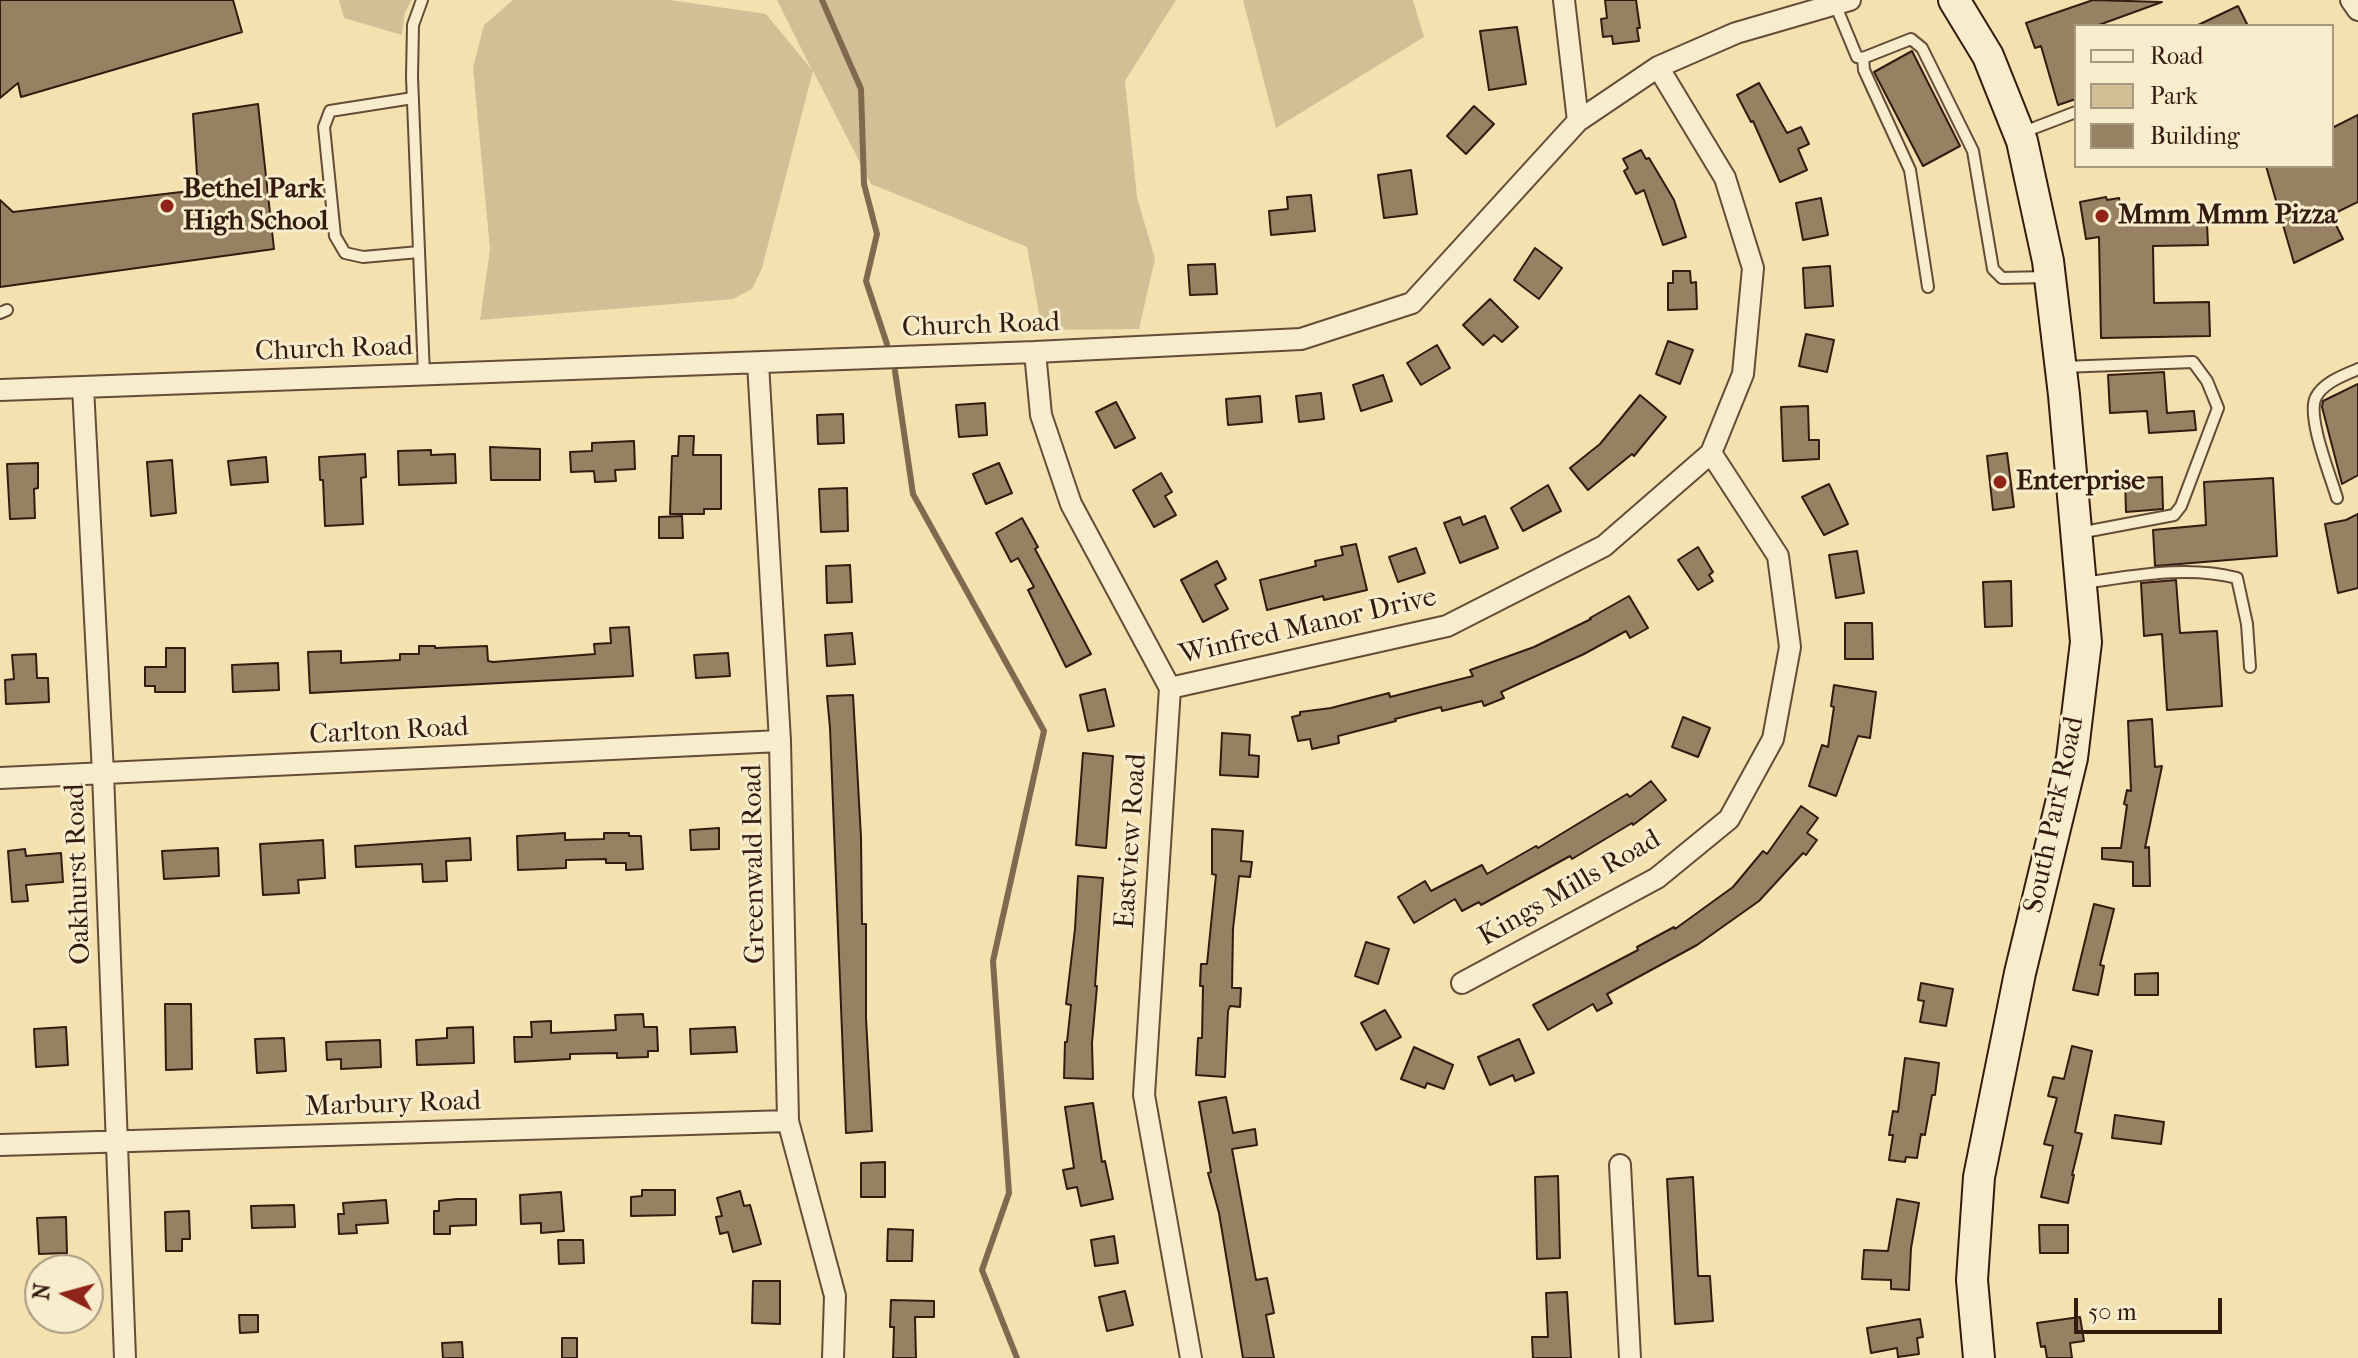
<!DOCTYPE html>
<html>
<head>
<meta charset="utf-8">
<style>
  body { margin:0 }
  #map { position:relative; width:2358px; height:1358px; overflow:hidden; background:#f3e1b0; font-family:"IM FELL French Canon",serif }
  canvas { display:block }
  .legend { position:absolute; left:2074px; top:24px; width:260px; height:144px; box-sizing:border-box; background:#f7eccc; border:2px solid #a99880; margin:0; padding:10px 14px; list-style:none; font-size:24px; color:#341a0f }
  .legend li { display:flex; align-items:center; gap:16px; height:40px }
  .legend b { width:40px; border:2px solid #a99880 }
  .north { position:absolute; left:24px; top:1254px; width:80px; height:80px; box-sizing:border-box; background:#f7eccc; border:2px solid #a99880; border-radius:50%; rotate:276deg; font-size:22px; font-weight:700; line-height:32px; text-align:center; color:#341a0f }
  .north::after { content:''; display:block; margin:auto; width:28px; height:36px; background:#8f2418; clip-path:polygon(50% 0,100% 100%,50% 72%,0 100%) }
  .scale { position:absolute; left:2074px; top:1298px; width:148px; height:36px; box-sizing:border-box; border:4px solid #341a0f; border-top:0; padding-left:10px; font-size:24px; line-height:28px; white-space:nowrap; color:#341a0f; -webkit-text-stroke:6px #f7eccc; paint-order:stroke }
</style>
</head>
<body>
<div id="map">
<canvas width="2358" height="1358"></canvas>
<ul class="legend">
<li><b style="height:10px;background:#f7eccc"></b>Road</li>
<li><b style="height:22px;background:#d3bf95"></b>Park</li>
<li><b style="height:22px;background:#978163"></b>Building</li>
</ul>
<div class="north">N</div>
<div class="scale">50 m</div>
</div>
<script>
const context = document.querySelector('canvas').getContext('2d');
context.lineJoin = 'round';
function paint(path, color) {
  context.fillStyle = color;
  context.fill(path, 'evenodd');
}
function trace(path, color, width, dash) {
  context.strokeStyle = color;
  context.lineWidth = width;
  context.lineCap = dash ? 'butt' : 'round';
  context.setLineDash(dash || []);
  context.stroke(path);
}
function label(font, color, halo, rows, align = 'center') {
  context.font = font + ' "IM FELL French Canon",serif';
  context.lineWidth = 6;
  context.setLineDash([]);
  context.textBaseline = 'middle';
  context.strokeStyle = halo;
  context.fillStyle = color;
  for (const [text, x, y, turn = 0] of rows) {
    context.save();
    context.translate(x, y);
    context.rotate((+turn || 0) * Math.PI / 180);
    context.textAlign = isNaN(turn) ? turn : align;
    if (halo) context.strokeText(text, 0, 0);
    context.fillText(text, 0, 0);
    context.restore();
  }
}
const green = new Path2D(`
  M339,0h73l-7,12 -3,23 -58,-17z
  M513,0h157l96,14 46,56 -35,-70h399l-51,81 12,116 18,62 -16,70 -97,1 -15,-83 -156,-63 -58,-113 -51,197 -10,21 -19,10 -253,21 10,-71 -17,-181 11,-43z
  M1243,0h170l11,37 -148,91z`);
const stream = new Path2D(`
  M822,0l39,89 3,95 13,50 -11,47 21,63
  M895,371l18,123 131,237 -51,230 16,232 -27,77 35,88`);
const building = new Path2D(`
  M0,0h233l9,32 -221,65 -3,-14 -18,15z
  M1605,0h31l4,28h-3l2,13 -26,3 -1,-8 -9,1 -2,-18 6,-1z
  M2093,0l69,2 -66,24h-20v73l-18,6 -17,-59 -6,2 -9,-25z
  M2238,6l10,20h-52z
  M1517,27l9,57 -37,6 -9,-59z
  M1912,51l48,95 -37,20 -49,-94z
  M1759,83l28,50 14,-6 8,17 -11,5 9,21 -27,12 -27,-61 -2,1 -14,-27z
  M258,104l16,145 -274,38v-87l13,12 185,-22 -5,-76z
  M1474,106l20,18 -28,30 -19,-18z
  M2358,115v87l-27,13 12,24 -49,24 -28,-97h66v-38z
  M1641,150l5,9 3,-1 25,42 12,37 -23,8 -19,-55 -8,4 -12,-23 4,-3 -5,-9z
  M1411,170l6,44 -33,4 -6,-43z
  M1311,195l4,36 -44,4 -2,-24 19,-2 -1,-12z
  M2106,197l1,3 12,-2 4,27 84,-2 1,22 -55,1 1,57 55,-1 1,34 -109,2 -2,-101 -13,2 -6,-37z
  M1821,198l7,37 -25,5 -7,-37z
  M1535,248l27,20 -23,31 -25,-19z
  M1215,264l2,30 -27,1 -2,-30z
  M1830,266l3,40 -28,2 -2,-40z
  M1673,271h17l1,12 5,-1 1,27 -29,1v-27h5z
  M1490,299l28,28 -16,15 -8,-7 -11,10 -20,-20z
  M1806,334l28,6 -7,32 -28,-6z
  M1668,341l25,9 -13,34 -24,-10z
  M1437,345l13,23 -29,17 -14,-22z
  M2164,372l3,41 27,-2 2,19 -47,3 -2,-22 -37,2 -2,-38z
  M1383,375l9,26 -31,10 -8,-26z
  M2358,384v91l-16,9 -20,-77 1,-6z
  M1321,393l3,26 -25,3 -3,-26z
  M1640,395l26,22 -32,39 -2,-2 -44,36 -18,-22 30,-24z
  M1260,396l2,26 -34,3 -2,-26z
  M1116,402l19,36 -20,10 -19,-36z
  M985,403l2,32 -28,2 -3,-32z
  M1808,406l1,34h10v19l-36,2 -2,-54z
  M843,414l1,29 -26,1 -1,-29z
  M679,436h15l-1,19h28v54h-17v5h-34l2,-58h6z
  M634,441l1,28 -20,1 1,11 -21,1 -1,-11 -23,1 -1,-20 22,-1v-8z
  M490,447l50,2v31h-49z
  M431,450v5l24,-1 1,29 -57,2 -1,-34z
  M2007,453l7,54 -21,3 -6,-54z
  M365,454l1,23 -5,1 2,46 -38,2 -2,-46h-3l-1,-23z
  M266,457l2,25 -37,3 -3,-24z
  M172,460l4,53 -25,3 -4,-54z
  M38,463v25l-4,1 1,29 -25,1 -3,-55z
  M999,463l13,30 -26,11 -13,-30z
  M1161,473l11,19 -7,4 11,19 -22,12 -21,-37z
  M2162,477l1,32 -37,3 -1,-33z
  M2273,478l4,78 -122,10 -2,-36 53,-5 -2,-43z
  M1829,484l19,40 -24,11 -22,-38z
  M1548,485l13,26 -38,20 -12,-23z
  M847,488l1,43 -27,1 -2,-43z
  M2358,514v74l-20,5 -13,-69 21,-4z
  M682,516l1,22h-24v-21z
  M1485,516l13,32 -38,15 -16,-40 16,-6 3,8z
  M1022,518l16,29 -3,2 56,105 -25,13 -38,-77 6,-3 -16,-29 -7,4 -15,-29z
  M1356,544l11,46 -43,10 -1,-4 -56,14 -7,-30 56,-14 -1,-5 28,-6 -2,-8z
  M1698,547l15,25 -4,3 4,6 -15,9 -20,-30z
  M1416,548l9,25 -27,9 -9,-25z
  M1857,551l7,42 -28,5 -7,-43z
  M1217,561l9,18 -11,6 13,24 -25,13 -22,-42z
  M850,565l2,37 -25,1 -1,-37z
  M2176,580l4,53 37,-2 5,75 -55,4 -5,-76 -18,2 -3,-53z
  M2011,581l1,45 -27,1 -2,-45z
  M1629,596l19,32 -18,10 -4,-7 -42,23 -83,38 3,6 -20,8 -2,-5 -40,10 -1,-4 -46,12 1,2 -58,15 1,7 -27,6 -2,-10 -12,2 -6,-24 8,-2v-3l31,-4 58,-15 1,4 83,-21 -3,-6 64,-23 57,-28 -1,-1z
  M1845,623h27l1,36h-28z
  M629,627l4,49 -323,17 -2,-41 33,-1v12l59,-3v-6h19v-8h16v2l52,-2 1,15 5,1 102,-8 -1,-10 17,-1 -1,-15z
  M852,633l3,31 -28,2 -2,-31z
  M166,648h19v44h-30v-6h-10v-19h21z
  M728,653l2,23 -34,2 -2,-23z
  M36,654l1,24h11l1,24 -43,2 -1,-24 9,-1 -2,-24z
  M278,663l1,27 -46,2 -1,-27z
  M1834,685l42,7 -6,46 -12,-2 -22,60 -27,-10 13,-41 6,2 6,-40 -3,-1z
  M1105,689l9,37 -26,5 -8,-36z
  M853,695l8,142 1,87h4v94l6,113 -26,2 -16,-405 -3,-32z
  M1683,717l27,11 -12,29 -26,-10z
  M2152,719l3,48 7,-1 -17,82 4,-1 1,39h-17v-24l-31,-3v-11h19l6,-43 -3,-1 3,-14 4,1 -3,-70z
  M1222,733l28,2 -1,20 10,1 -1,21 -38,-2z
  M1083,753l30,3 -7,92 -30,-3z
  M1651,781l15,19 -33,25 -1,-2 -60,36 -2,-3 -89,49 -2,-3 -17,9 -7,-12 -41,24 -16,-26 27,-16 6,10 51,-26 5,9 49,-28 2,2 89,-54 3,3z
  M1801,806l17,12 -11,15 10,7 -11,15 -3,-2 -44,48 -62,44 -90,49 5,9 -15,8 -4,-7 -45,26 -15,-25 105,-55 -1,-3 37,-20 1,2 58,-42 30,-36 4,3z
  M719,828v21l-28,1 -1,-20z
  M1212,829l31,2 -2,30 11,1 -2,15 -11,-1 -6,53 -1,59h9l-1,19 -10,-1 -2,5 -3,66 -29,-2 2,-37h4l1,-52h-3l1,-22h6l9,-89 -4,-1z
  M565,833v7l39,-1v-6h25v3h12l2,33 -17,1v-7h-20v-4l-40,1v8l-48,2 -1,-34z
  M470,838l1,22 -25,1 1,20 -24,1 -1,-18 -66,3 -1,-21z
  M323,840l2,38 -27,2 1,13 -36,2 -3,-51z
  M218,848l1,28 -55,3 -2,-28z
  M25,849l1,7 35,-3 2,29 -37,3 2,16 -16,1 -4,-51z
  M1078,876l25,2 -8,108h2l-5,57 1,36 -29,-1 1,-36h2l4,-37 -5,-1 9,-75z
  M2094,904l20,5 -14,56 4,1 -6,29 -25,-5z
  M1366,942l23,7 -11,35 -23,-8z
  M2158,973v22h-23v-21z
  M1921,983l32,6 -7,37 -26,-4 4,-21 -6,-1z
  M165,1004h26l1,65 -26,1z
  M1385,1010l16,27 -25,13 -15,-27z
  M643,1014l1,13h13l1,24h-10v6l-31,1v-5l-47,1v5l-55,3 -1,-25h18l-1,-15 20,-1v12l65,-3 -1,-15z
  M66,1027l2,38 -32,2 -2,-38z
  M473,1027l1,36 -57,2 -1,-25 31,-2v-10z
  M735,1027l2,25 -46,2 -1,-25z
  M284,1038l2,33 -29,2 -2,-34z
  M1519,1039l15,34 -19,8 -2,-6 -23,10 -12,-28z
  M380,1040l1,27 -40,2v-10l-14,1 -1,-18z
  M2072,1046l20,5 -17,81 7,2 -10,41h2l-6,28 -27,-6 12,-51 -9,-2 13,-46 -9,-2 5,-19 11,2z
  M1414,1047l39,18 -9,24 -17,-6 -2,5 -24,-9z
  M1905,1058l34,5 -4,32h-3l-7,40 -4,-1 -4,24 -11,-1 -1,5 -16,-2 4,-25h-4l4,-24 5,1z
  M1226,1097l7,36 22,-4 2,16 -25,4 24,131 11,-2 7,35 -8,2 8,43h-31l-24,-145 -11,-40 3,-1 -12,-70z
  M1093,1103l9,59 3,-1 8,38 -32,7 -4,-19 -10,2 -4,-19 11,-2 -9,-61z
  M2115,1115l49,7 -3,22 -49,-6z
  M885,1162v35h-24v-34z
  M1558,1176l2,82 -23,1 -2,-82z
  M1693,1177l5,99h12l3,45 -38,3 -8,-145z
  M642,1190h33v25l-44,1v-19l11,-1z
  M740,1191l4,15 6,-1 11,39 -28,8 -5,-20 -8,2 -4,-17 6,-1 -5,-18z
  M561,1192l3,39 -23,2v-10l-20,1 -1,-29z
  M457,1199h19v26l-26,1v8h-16v-23h5v-10z
  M1897,1199l22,4 -8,45 -2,42 -18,-1v-9l-29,-1 2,-29 24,1z
  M386,1200l2,23 -32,2 1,8 -18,1 -1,-20h6l-1,-11z
  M294,1205l1,22 -43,1 -1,-22z
  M189,1211l1,28h-8v12h-16l-1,-39z
  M66,1217l1,36 -28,1 -2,-36z
  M2039,1225h29v28h-28z
  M888,1229l25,1 -1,31h-25z
  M1114,1236l4,27 -23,3 -4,-26z
  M558,1240h25l1,23 -25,1z
  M753,1281h27v43l-28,-1z
  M1125,1291l8,34 -26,6 -8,-34z
  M1567,1292l4,66h-38l-1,-21h16l-2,-44z
  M891,1300l43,1v16h-19l1,41h-23l1,-31h-4z
  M239,1315h19v17l-18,1z
  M2080,1317l4,24 -14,2 2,15h-25l-2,-12 -4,1 -4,-24z
  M1920,1319l3,18 -6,1 2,16 -21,3 -1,-9 -26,5 -4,-25z
  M562,1338h15v20h-15z
  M462,1342l1,16h-20l-1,-15z`);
const service = new Path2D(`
  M422,0l-9,25 -1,52 12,298
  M1835,4l22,53 6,1 1,12 46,100 18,117
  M1863,58l48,-19 11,9 51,103 20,118 9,9 46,-1
  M413,98l-83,13 -6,16 11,109 10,17 18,4 56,-5
  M2021,133l55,-21
  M0,313l7,-3
  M2063,367l130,-5 14,19 11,27 -37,98 -7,9 -95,18
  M2337,498c-6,-21 -31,-82 -21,-101 8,-15 27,-21 42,-28
  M2083,583c52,-7 103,-18 154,-5l10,46 3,43`);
const minor = new Path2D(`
  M1564,0l14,121
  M2351,0l7,10
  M1035,352l6,63 30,89 99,184 -26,407 47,263
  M758,363l22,378 8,380 47,175 -2,62
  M83,387l20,386 22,585
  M0,390l1035,-38 266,-13 111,-36 166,-182 80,-54 78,-34 114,-33
  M1170,688l277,-62 157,-80 107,-93 32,-79 10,-106 -28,-90 -67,-111
  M0,778l780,-37
  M1462,983l195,-105 72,-59 44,-80 17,-92 -12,-91 -67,-103
  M0,1145l788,-24
  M1620,1165l10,193`);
const secondary = new Path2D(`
  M1954,0l34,56 34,85 26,120 16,134 22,247 -14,116 -52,215 -41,204 -7,103 7,78`);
const markers = [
  [167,206,8,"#8f2418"],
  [2102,216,8,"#8f2418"],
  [2000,482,8,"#8f2418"]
];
const poiNames = [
  ["Bethel Park",183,190],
  ["High School",183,222],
  ["Mmm Mmm Pizza",2118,216],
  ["Enterprise",2016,482]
];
const streetNames = [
  ["Church Road",981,326,-2],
  ["Church Road",334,350,-2],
  ["Winfred Manor Drive",1308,627,-13],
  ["Carlton Road",389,732,-3],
  ["South Park Road",2055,815,-78],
  ["Eastview Road",1132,841,-86],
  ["Greenwald Road",755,864,-91],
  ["Oakhurst Road",79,874,-92],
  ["Kings Mills Road",1570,889,-30],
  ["Marbury Road",393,1105,-2]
];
paint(green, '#d3bf95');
trace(stream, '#80694f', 6);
paint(building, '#978163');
trace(building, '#341a0f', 2);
trace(service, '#644c37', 14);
trace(minor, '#644c37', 24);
trace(secondary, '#341a0f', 34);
trace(service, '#f7eccc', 10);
trace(minor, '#f7eccc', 20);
trace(secondary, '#f7eccc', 30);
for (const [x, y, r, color] of markers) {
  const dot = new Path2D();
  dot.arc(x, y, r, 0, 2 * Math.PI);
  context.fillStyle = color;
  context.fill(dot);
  trace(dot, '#f7eccc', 3);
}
label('bold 28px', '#341a0f', '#f7eccc', poiNames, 'left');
label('28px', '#341a0f', '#f7eccc', streetNames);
</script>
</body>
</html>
